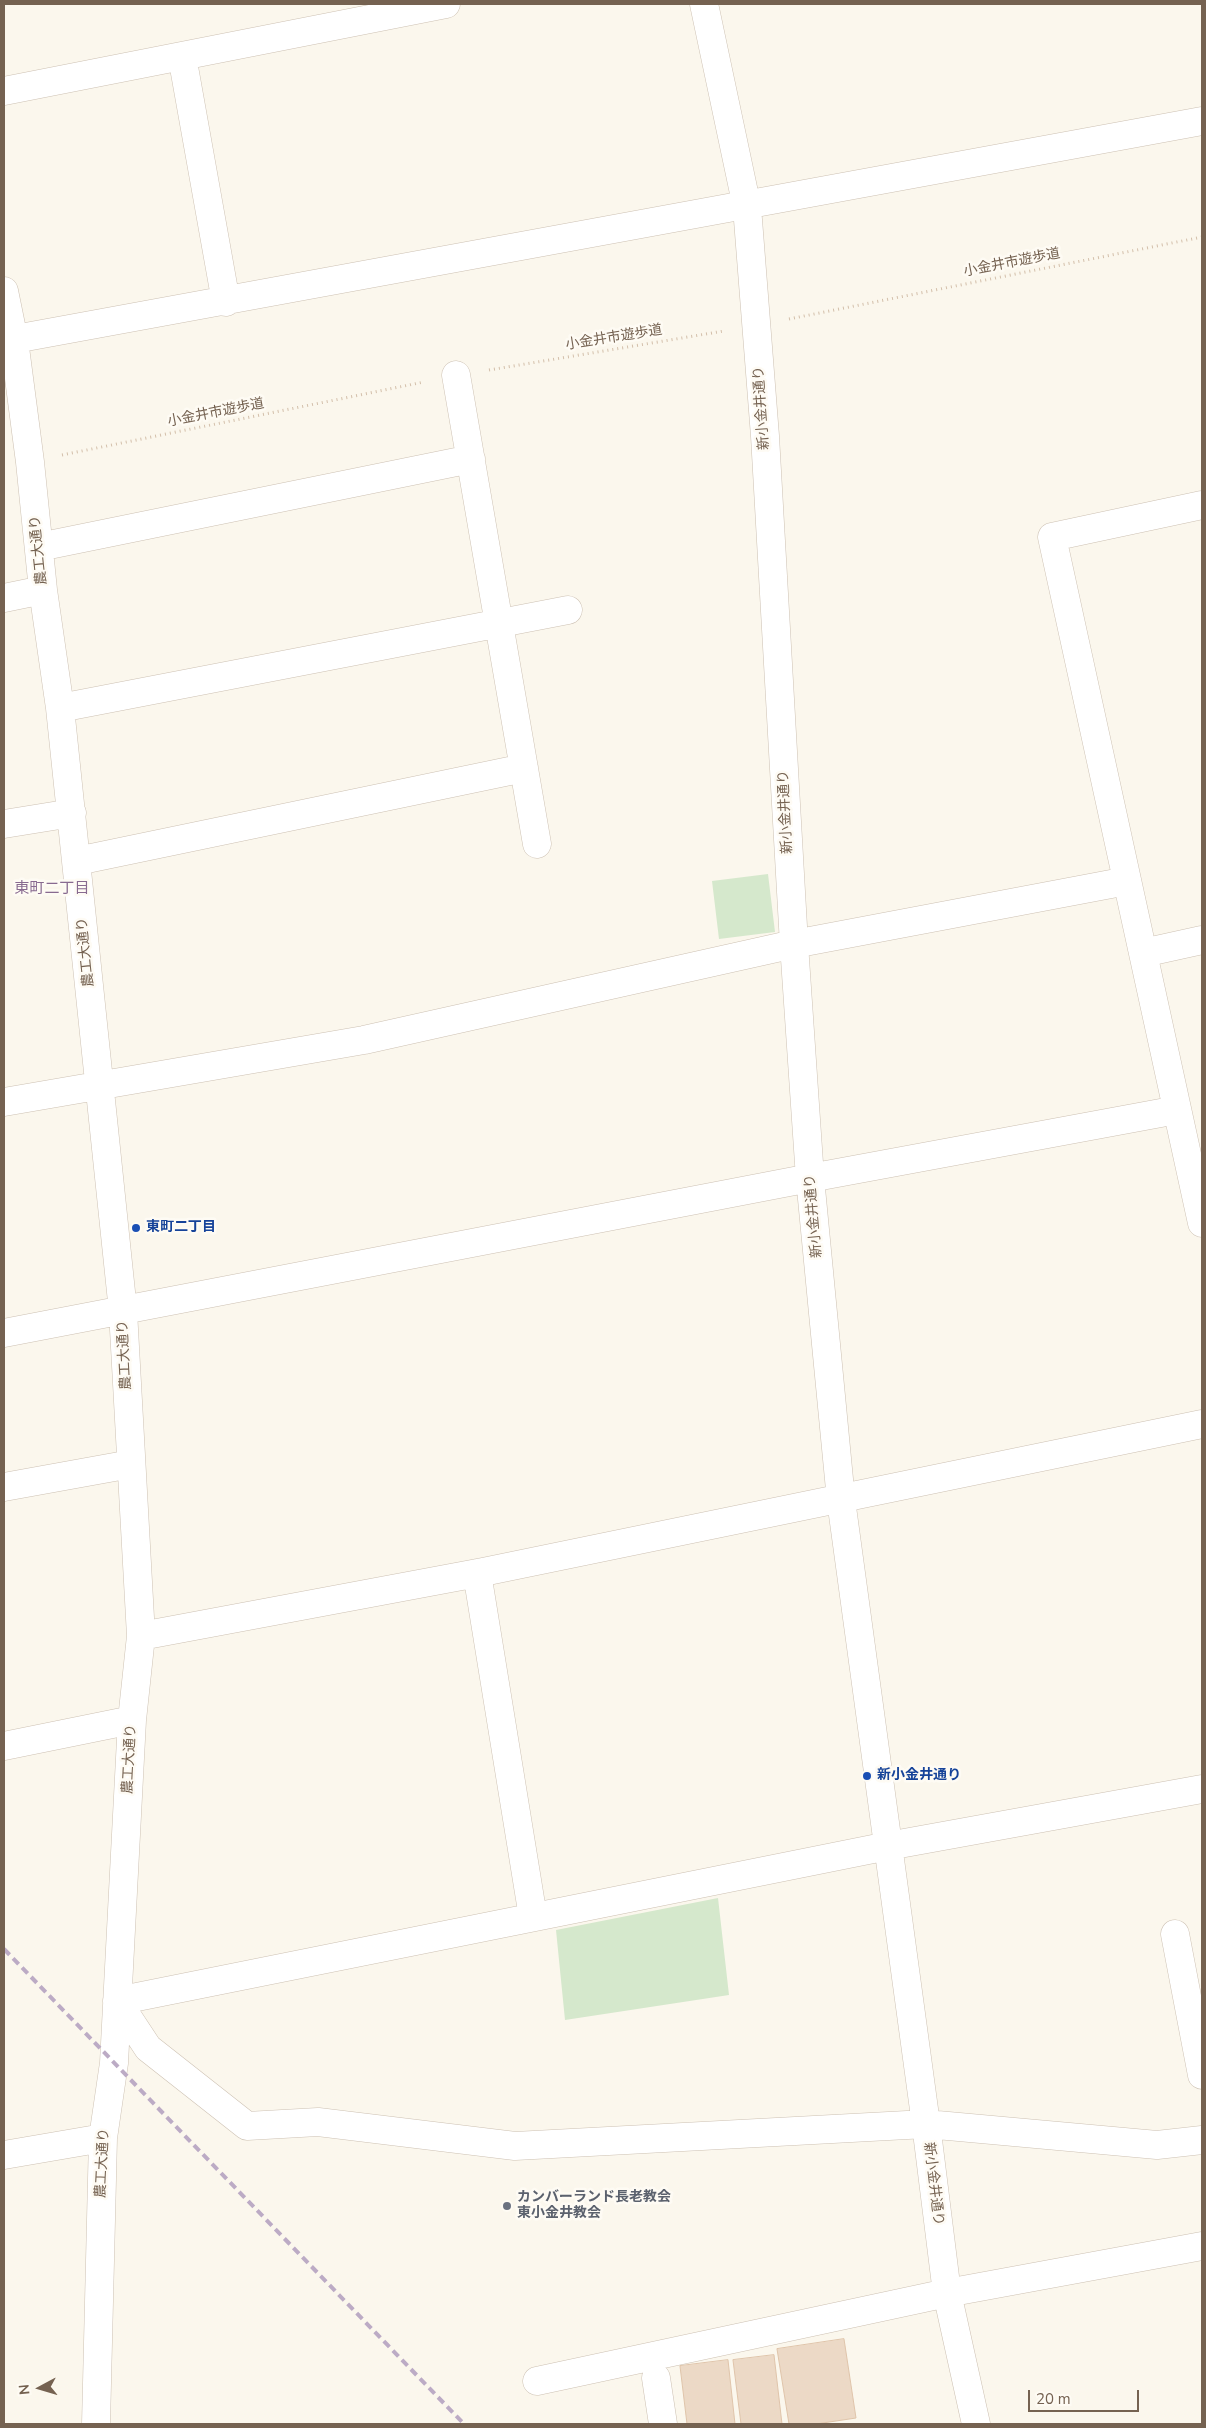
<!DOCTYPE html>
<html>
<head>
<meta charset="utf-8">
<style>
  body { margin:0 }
  #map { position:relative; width:1206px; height:2428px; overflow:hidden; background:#fbf7ed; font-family:"Nunito Sans",sans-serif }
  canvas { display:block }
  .frame { position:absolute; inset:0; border:5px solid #756251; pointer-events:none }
  .north { position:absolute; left:15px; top:2363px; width:50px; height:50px; -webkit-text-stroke:4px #fefbf4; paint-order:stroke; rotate:264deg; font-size:14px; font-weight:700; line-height:20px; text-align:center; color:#756251 }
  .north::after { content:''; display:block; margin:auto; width:18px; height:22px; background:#756251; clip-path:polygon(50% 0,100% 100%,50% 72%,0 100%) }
  .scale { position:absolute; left:1028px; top:2390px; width:111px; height:22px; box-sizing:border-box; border:2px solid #756251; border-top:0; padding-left:6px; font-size:15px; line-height:18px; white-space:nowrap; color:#756251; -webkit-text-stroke:4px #fefbf4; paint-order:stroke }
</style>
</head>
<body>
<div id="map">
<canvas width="1206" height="2428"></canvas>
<div class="frame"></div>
<div class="north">N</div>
<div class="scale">20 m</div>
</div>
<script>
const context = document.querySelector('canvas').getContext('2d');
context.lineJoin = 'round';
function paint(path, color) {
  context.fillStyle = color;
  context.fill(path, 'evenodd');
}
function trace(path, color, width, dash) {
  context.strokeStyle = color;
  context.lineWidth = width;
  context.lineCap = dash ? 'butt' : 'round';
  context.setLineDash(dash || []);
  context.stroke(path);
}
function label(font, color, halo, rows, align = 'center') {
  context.font = font + ' "Nunito Sans","Noto Sans JP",sans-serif';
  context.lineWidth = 5;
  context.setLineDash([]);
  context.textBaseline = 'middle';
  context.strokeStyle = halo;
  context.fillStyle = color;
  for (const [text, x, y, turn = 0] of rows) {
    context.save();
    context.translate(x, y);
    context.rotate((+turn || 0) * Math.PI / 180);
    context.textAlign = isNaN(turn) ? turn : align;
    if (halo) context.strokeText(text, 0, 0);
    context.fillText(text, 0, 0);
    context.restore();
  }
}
const green = new Path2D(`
  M768,874l7,58 -56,7 -7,-58z
  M718,1898l11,97 -164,25 -9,-90z`);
const building = new Path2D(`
  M844,2339l12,79 -40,6h-27l-12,-75z
  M774,2355l8,69h-41l-8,-64z
  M728,2360l7,64h-48l-7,-58z`);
const path = new Path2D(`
  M789,319l413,-82
  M489,370l235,-39
  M62,455l362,-73`);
const minor = new Path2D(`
  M704,4l43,203 18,229 29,508 16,234 31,322 85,624 21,169 29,131
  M182,56l44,246
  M4,91l442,-87
  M4,291l10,49 16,122 13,128 17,118 63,603 18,325 -9,84 -18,343 -11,75 -7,286
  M4,341l1198,-220
  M456,375l81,469
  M1202,505l-150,32 150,686
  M39,547l432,-88
  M4,598l39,-8
  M60,708l508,-98
  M4,824l68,-11
  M77,861l447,-93
  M1143,953l59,-13
  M4,1102l360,-62 430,-96 333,-63
  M4,1333l806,-155 367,-68
  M4,1487l127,-23
  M477,1573l56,344
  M141,1636l342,-64 719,-148
  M4,1746l128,-26
  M1175,1934l27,141
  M117,2001l31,47 99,78 71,-4 197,24 411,-22 231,21 45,-5
  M117,2001l771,-155 314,-57
  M4,2155l99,-17
  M656,2378l7,46
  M537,2381l410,-88 255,-47`);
const rail = new Path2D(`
  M4,1949l460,475`);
const markers = [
  [136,1228,5,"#1a4fb4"],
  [867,1776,5,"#1a4fb4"],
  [507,2206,5,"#6b7280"]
];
const streetNames = [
  ["小金井市遊歩道",1012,263,-11],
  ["小金井市遊歩道",614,338,-9],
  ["新小金井通り",762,408,-94],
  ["小金井市遊歩道",216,413,-11],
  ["農工大通り",39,550,-96],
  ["新小金井通り",786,812,-93],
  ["農工大通り",86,952,-96],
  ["新小金井通り",814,1216,-95],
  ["農工大通り",125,1355,-93],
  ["農工大通り",130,1759,-87],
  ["農工大通り",103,2163,-87],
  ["新小金井通り",933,2184,83]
];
const transitNames = [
  ["東町二丁目",146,1228],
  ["新小金井通り",877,1776]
];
const worshipNames = [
  ["カンバーランド長老教会",517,2198],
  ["東小金井教会",517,2214]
];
const neighbourhoodNames = [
  ["東町二丁目",52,889]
];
paint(green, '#d5e8cc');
paint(building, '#ecd9c6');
trace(building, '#dfc4aa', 1);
trace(minor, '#cdc1b3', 29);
trace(path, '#d3bfaa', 3, [1, 4]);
trace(minor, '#fff', 28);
trace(rail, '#bcabc5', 4, [8, 5]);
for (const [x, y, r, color] of markers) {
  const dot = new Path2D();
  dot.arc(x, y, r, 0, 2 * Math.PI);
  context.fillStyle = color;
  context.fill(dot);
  trace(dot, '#fefbf4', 2);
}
label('14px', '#756251', '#fefbf4', streetNames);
label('bold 14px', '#164399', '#fefbf4', transitNames, 'left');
label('bold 14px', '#5b616d', '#fefbf4', worshipNames, 'left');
label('15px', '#886a90', '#fefbf4', neighbourhoodNames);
</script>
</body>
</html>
